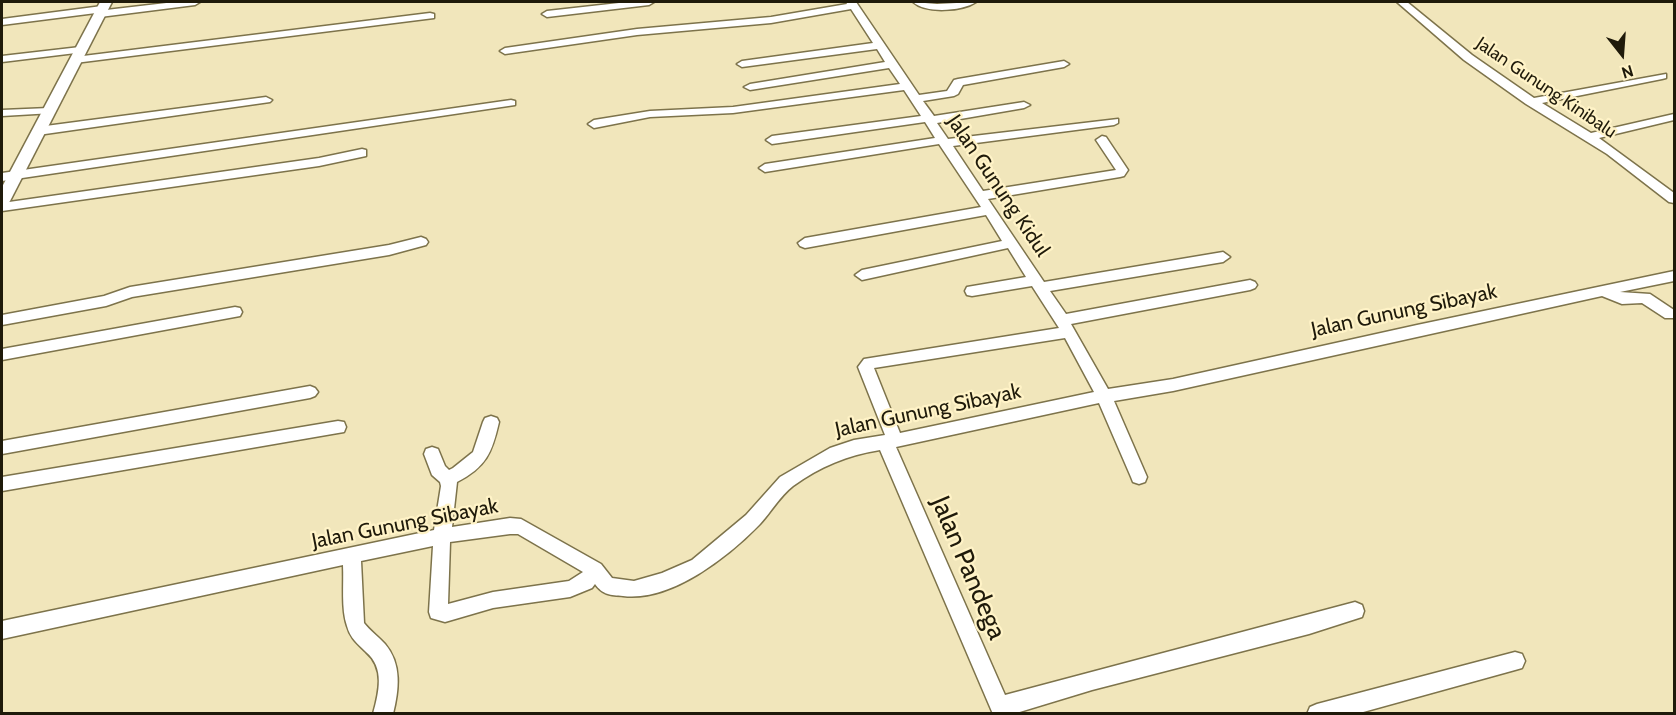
<!DOCTYPE html>
<html>
<head>
<meta charset="utf-8">
<style>
  body { margin:0 }
  #map { position:relative; width:1676px; height:715px; overflow:hidden; background:#f1e6bb; font-family:Cabin,sans-serif }
  canvas { display:block }
  .frame { position:absolute; inset:0; border:3px solid #1f1a0a; pointer-events:none }
  .north { position:absolute; left:1592px; top:24px; width:60px; height:60px; -webkit-text-stroke:4px #fff3c7; paint-order:stroke; rotate:163deg; font-size:16px; font-weight:700; line-height:24px; text-align:center; color:#1f1a0a }
  .north::after { content:''; display:block; margin:auto; width:21px; height:27px; background:#1f1a0a; clip-path:polygon(50% 0,100% 100%,50% 72%,0 100%) }
</style>
</head>
<body>
<div id="map">
<canvas width="1676" height="715"></canvas>
<div class="frame"></div>
<div class="north">N</div>
</div>
<script>
const context = document.querySelector('canvas').getContext('2d');
context.lineJoin = 'round';
function trace(path, color, width, dash) {
  context.strokeStyle = color;
  context.lineWidth = width;
  context.lineCap = dash ? 'butt' : 'round';
  context.setLineDash(dash || []);
  context.stroke(path);
}
function paint(path, color) {
  context.fillStyle = color;
  context.fill(path, 'evenodd');
}
function label(font, color, halo, rows, align = 'center') {
  context.font = font + ' Cabin,sans-serif';
  context.lineWidth = 4.5;
  context.setLineDash([]);
  context.textBaseline = 'middle';
  context.strokeStyle = halo;
  context.fillStyle = color;
  for (const [text, x, y, turn = 0] of rows) {
    context.save();
    context.translate(x, y);
    context.rotate((+turn || 0) * Math.PI / 180);
    context.textAlign = isNaN(turn) ? turn : align;
    if (halo) context.strokeText(text, 0, 0);
    context.fillText(text, 0, 0);
    context.restore();
  }
}
const minor = new Path2D(`
  M175,2h25l-5,3 -95,12 -4,-1v-3l-94,12v-6l100,-13 4,1v3z
  M628,2h26l-5,3 -102,12 -5,-3 5,-3z
  M846,2h10l63,93 28,-4 7,-11 4,-1 106,-18 5,3 -5,3 -101,18 -5,9 -4,2 -31,5 11,15 90,-14 6,3 -6,3 -87,15 11,16 170,-20v4l-4,2 -161,21 30,45 133,-21 -20,-30 6,-4 4,1 22,33 -4,6 -4,1 -132,22 56,83 179,-30 7,5 -7,5 -173,29 16,23 184,-34 5,2 2,3 -2,3 -5,2 -179,34 37,65 65,-10 244,-54 257,-54v10l-54,11 30,2 24,16v8h-9l-23,-15 -20,1 -20,-8 -429,95 -59,10 33,76 -2,5 -6,2 -6,-2 -2,-5 -32,-74 -203,44 109,248 350,-93 7,3 2,6 -2,6 -53,17 -217,56 -79,24h-20l-113,-264c-32,5 -61,17 -87,36 -13,10 -22,26 -33,38 -32,33 -89,78 -137,72 -13,-1 -20,-1 -28,-12l-3,4 -22,9 -77,11 -48,14 -14,-4 -2,-6 4,-66 -72,15 3,62c6,8 14,13 21,21 17,20 14,46 8,70h-20c6,-22 12,-46 -7,-62 -8,-8 -16,-14 -19,-26 -6,-17 -3,-42 -4,-61l-341,74v-18l432,-91 7,-44 -1,-4 -8,-7 -8,-21 2,-5 6,-2 6,2 7,17 4,4 4,-2 20,-16 10,-30 2,-4 6,-2 6,2 2,4c-7,31 -13,45 -42,60l-5,45 58,-9 11,1 80,45 11,14 22,3 28,-8 30,-13 54,-45 34,-38 50,-29 24,-8 31,-5 -27,-68 6,-8 195,-31 -27,-42 -60,10 -5,-1 -2,-4 2,-4 59,-10 -18,-29 -146,32 -7,-5 7,-5 140,-29 -16,-26 -181,33 -5,-2 -2,-3 7,-5 176,-31 -42,-63 -174,28 -6,-4 6,-4 170,-26 -10,-16 -153,22 -6,-4 6,-4 149,-20 -17,-26 -171,23 -83,4 -56,11 -6,-4 6,-4 56,-9 83,-4 167,-23 -11,-16 -139,22 -6,-3 6,-3 135,-22 -8,-13 -135,18 -5,-3 5,-3 131,-18 -22,-34 -80,14 -134,12 -132,19 -5,-3 5,-3 132,-19 134,-12 76,-13zM1065,338l29,54 -194,41 -26,-65zM510,534h8l65,38 -14,9 -76,11 -45,12 2,-62z
  M913,2l24,2 39,-2c-13,9 -50,12 -63,0z
  M1397,2h10l65,53 62,43 132,-24v4l-4,1 -120,24 49,30 83,-19v6l-75,18 75,55v10l-5,-1 -62,-48 -81,-50 -62,-44z
  M430,13l4,1v4l-359,45 -5,-3 5,-3z
  M80,47l5,3 -1,2 -82,10v-6z
  M266,97l6,3 -2,2 -232,33 -6,-4 6,-4z
  M511,100l4,1v4l-513,76v-8z
  M49,108l6,3 -2,2 -51,3v-6z
  M362,149l4,1v6l-47,10 -317,45v-8l317,-45z
  M421,237l5,2 2,3 -2,3 -37,10 -257,42 -26,9 -104,19v-10l102,-19 26,-9 259,-42z
  M235,307l5,1 2,4 -2,4 -238,44v-11z
  M310,386l5,2 3,4 -3,4 -5,2 -308,56v-13z
  M338,421l6,1 2,5 -2,5 -6,1 -336,58v-14z
  M1515,652l7,2 3,7 -3,7 -7,2 -159,44h-49l3,-7 7,-3z`);
const tertiary = new Path2D(`
  M100,2h12l-102,199 -3,4 -5,1v-19z`);
const farStreetnames = [
  ["Jalan Gunung Kinibalu",1546,88,34]
];
const streetNames = [
  ["Jalan Gunung Kidul",998,186,56],
  ["Jalan Gunung Sibayak",1404,311,-12],
  ["Jalan Gunung Sibayak",928,411,-12],
  ["Jalan Gunung Sibayak",405,524,-11]
];
const nearStreetnames = [
  ["Jalan Pandega",968,568,67]
];
trace(minor, '#7d734b', 3);
trace(tertiary, '#7d734b', 3);
paint(minor, '#fff');
paint(tertiary, '#fff');
label('18px', '#1f1a0a', '#fff3c7', farStreetnames);
label('21px', '#1f1a0a', '#fff3c7', streetNames);
label('26px', '#1f1a0a', '#fff3c7', nearStreetnames);
</script>
</body>
</html>
